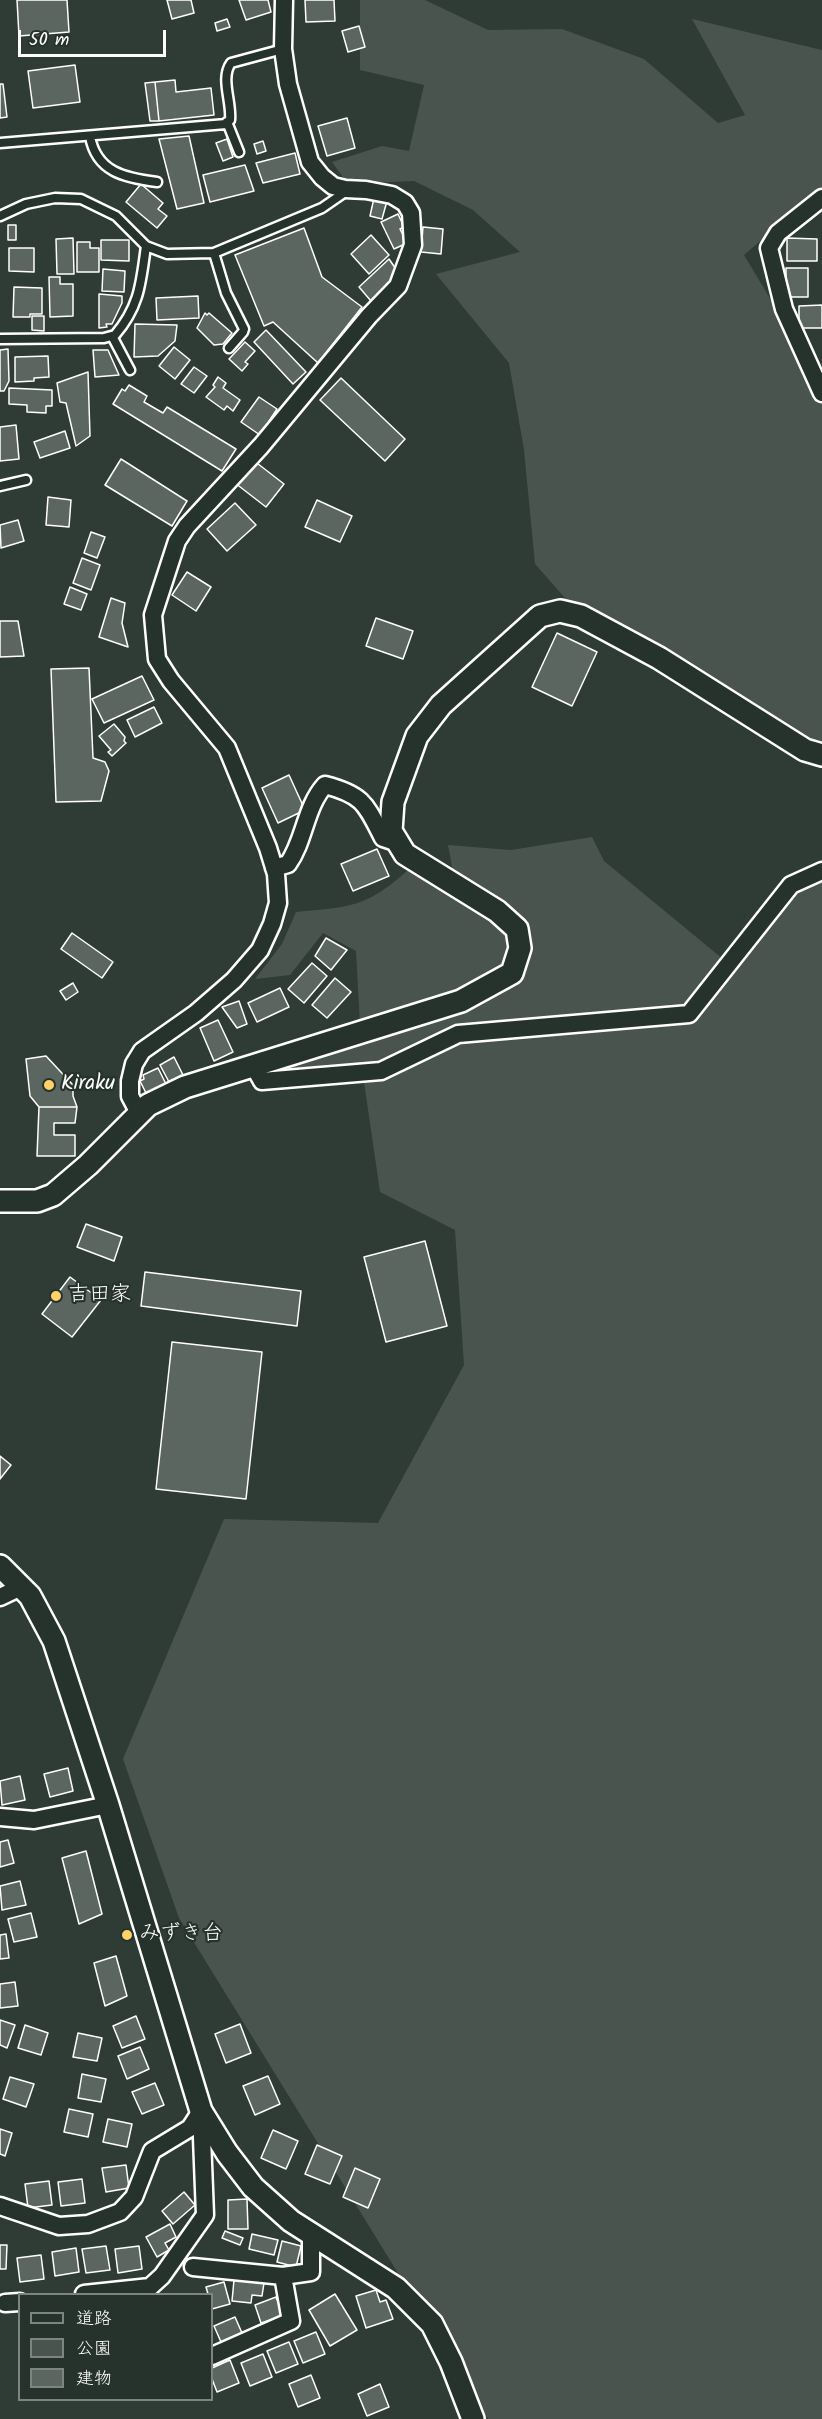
<!DOCTYPE html>
<html>
<head>
<meta charset="utf-8">
<style>
  body { margin:0 }
  #map { position:relative; width:822px; height:2419px; overflow:hidden; background:#2f3b35; font-family:Kalam,"Klee One",sans-serif }
  canvas { display:block }
  .legend { position:absolute; left:18px; top:2293px; width:195px; height:108px; box-sizing:border-box; background:#26332d; border:2px solid #7d8581; margin:0; padding:8px 10px; list-style:none; font-size:18px; color:#fff }
  .legend li { display:flex; align-items:center; gap:12px; height:30px }
  .legend b { width:30px; border:2px solid #7d8581 }
  .scale { position:absolute; left:18px; top:30px; width:148px; height:27px; box-sizing:border-box; border:3px solid #fff; border-top:0; padding-left:8px; font-size:18px; line-height:21px; white-space:nowrap; color:#fff; -webkit-text-stroke:4px #26332d; paint-order:stroke }
</style>
</head>
<body>
<div id="map">
<canvas width="822" height="2419"></canvas>
<ul class="legend">
<li><b style="height:8px;background:#26332d"></b>道路</li>
<li><b style="height:16px;background:#4a544f"></b>公園</li>
<li><b style="height:16px;background:#5b6661"></b>建物</li>
</ul>
<div class="scale">50 m</div>
</div>
<script>
const context = document.querySelector('canvas').getContext('2d');
context.lineJoin = 'round';
function paint(path, color) {
  context.fillStyle = color;
  context.fill(path, 'evenodd');
}
function trace(path, color, width, dash) {
  context.strokeStyle = color;
  context.lineWidth = width;
  context.lineCap = dash ? 'butt' : 'round';
  context.setLineDash(dash || []);
  context.stroke(path);
}
function label(font, color, halo, rows, align = 'center') {
  context.font = font + ' Kalam,"Klee One",sans-serif';
  context.lineWidth = 4.5;
  context.setLineDash([]);
  context.textBaseline = 'middle';
  context.strokeStyle = halo;
  context.fillStyle = color;
  for (const [text, x, y, turn = 0] of rows) {
    context.save();
    context.translate(x, y);
    context.rotate((+turn || 0) * Math.PI / 180);
    context.textAlign = isNaN(turn) ? turn : align;
    if (halo) context.strokeText(text, 0, 0);
    context.fillText(text, 0, 0);
    context.restore();
  }
}
const green = new Path2D(`
  M360,0h65l63,30 74,-1 82,30 74,64 27,-8 -53,-96 130,31v138l-78,67 78,130v369l-241,-138 -46,-52 -11,-114 -15,-87 -73,-89 84,-22 -47,-42 -59,-29 -66,3 -16,-22 50,-16 27,5 15,-66 -64,-15z
  M592,837l12,24 125,103 93,-98v1553h-334l-309,-501 -56,-159 101,-240 154,4 86,-158 -9,-135 -75,-38 -17,-117 -54,2 -21,-9 73,-25 -5,-92 -33,-18 -33,42 -35,4 27,-35 14,-32c53,-5 70,-4 112,-42l36,19 9,-17 -5,-27 63,5z`);
const building = new Path2D(`
  M17,0h50l2,32 -50,4z
  M167,0h24l3,13 -22,6z
  M239,0h29l3,12 -25,8z
  M305,0h29l1,21 -29,1z
  M227,19l3,8 -13,4 -2,-8z
  M359,26l6,21 -17,5 -6,-21z
  M75,65l5,37 -47,6 -5,-37z
  M175,80l1,12 35,-4 3,27 -55,6 -4,-39z
  M155,82l4,39h-9l-5,-38z
  M0,84h3l4,33 -7,1z
  M347,118l8,30 -28,8 -9,-30z
  M189,136l15,67 -27,6 -18,-70z
  M227,139l6,18 -10,4 -7,-18z
  M263,141l3,10 -9,3 -3,-10z
  M295,153l5,21 -37,9 -7,-20z
  M245,165l9,26 -44,11 -7,-27z
  M141,184l22,19 -5,6 9,7 -10,12 -31,-26z
  M374,198l13,3 -5,18 -12,-3z
  M398,214l6,13 -4,2 7,14 -13,6 -13,-27z
  M8,225h8v15h-8z
  M423,227l20,2 -2,25 -20,-2z
  M304,228l18,49 40,30 -44,56 -45,-41 -9,4 -29,-71z
  M371,235l18,20 -20,19 -18,-20z
  M73,238l1,36h-17l-1,-35z
  M787,238l30,1v22h-30z
  M101,240h28v21l-28,-1z
  M77,242h13v6h9v24h-22z
  M9,248h25v24l-25,-1z
  M389,259l9,13 -5,9 -22,20 -12,-14z
  M786,268h22v29h-22z
  M103,269l22,2 -1,21 -22,-1z
  M49,277h11v7h13v32l-23,1z
  M14,287l28,1v26h-12v3h-17z
  M99,294l23,2v7l-10,21h-6l1,3 -8,1z
  M198,296l1,22 -42,2 -1,-22z
  M822,305v23h-23v-22z
  M205,313l2,2 2,-2 23,20 -9,11 -9,1 -17,-17z
  M32,316h12v15l-12,-1z
  M135,324l42,1 -2,16 -17,15 -24,1z
  M266,330l40,42 -13,12 -39,-42z
  M245,342l10,9 -10,11 3,2 -6,7 -13,-12z
  M174,347l16,13 -15,19 -16,-13z
  M8,349l1,32 -5,10h-4v-41z
  M93,350h15l11,25 -24,2z
  M48,356l1,21 -15,1v3l-19,1v-25z
  M194,367l13,9 -13,17 -13,-9z
  M88,372l2,64 -14,10 -10,-43 -6,-1 -3,-19z
  M218,377l8,6 -3,5 17,12 -7,11 -6,-5 -3,4 -18,-13 9,-10 -2,-2z
  M341,378l64,61 -20,22 -65,-61z
  M129,385l18,11 -3,6 19,11 4,-6 69,42 -14,22 -109,-67 9,-15 3,2z
  M9,388l43,2v16h-6v7l-19,-1v-7l-18,-1z
  M259,397l18,12 -17,26 -19,-13z
  M16,425l3,34 -19,2v-34z
  M65,431l5,17 -30,10 -6,-16z
  M121,459l66,42 -15,25 -67,-41z
  M253,460l31,24 -18,23 -31,-24z
  M48,497l23,3 -2,27 -23,-2z
  M317,500l35,16 -12,26 -35,-15z
  M235,503l21,22 -29,26 -20,-22z
  M18,520l6,21 -23,7 -1,-23z
  M91,532l14,5 -8,21 -13,-5z
  M82,558l18,7 -9,25 -18,-7z
  M187,572l24,15 -15,24 -24,-16z
  M70,587l17,7 -6,16 -17,-6z
  M111,598l14,5 -3,20 6,24 -29,-10z
  M376,618l37,13 -10,28 -37,-13z
  M0,621h18l6,35 -24,1z
  M557,633l40,19 -25,54 -40,-19z
  M89,668l4,90 12,4 4,9 -8,30 -45,1 -5,-133z
  M142,676l12,24 -50,23 -12,-24z
  M154,707l8,16 -27,14 -8,-17z
  M114,724l11,13 -1,4 2,2 -14,13 -4,-4 3,-2 -12,-14z
  M289,775l16,35 -27,13 -16,-35z
  M377,849l12,27 -36,15 -12,-27z
  M72,933l41,29 -11,16 -41,-29z
  M326,938l21,12 -16,20 -16,-14z
  M312,963l15,13 -23,27 -16,-14z
  M335,978l16,14 -24,26 -15,-13z
  M73,983l5,9 -12,8 -6,-9z
  M280,988l9,19 -32,15 -9,-19z
  M239,1001l8,23 -10,4 -15,-21z
  M218,1020l15,32 -19,9 -14,-33z
  M46,1056l27,29v11l4,11h-38l-9,-11 -4,-37z
  M174,1057l9,18 -14,7 -9,-17z
  M158,1068l9,18 -20,9 -7,-14 4,-2 -1,-4z
  M39,1107h38l-2,16h-21v12h21v21h-38z
  M86,1224l36,13 -8,24 -37,-14z
  M425,1241l22,85 -61,16 -22,-85z
  M145,1272l156,19 -4,35 -156,-20z
  M70,1277l31,23 -29,37 -30,-23z
  M172,1342l90,10 -16,147 -90,-10z
  M0,1456l11,9 -11,14z
  M68,1768l5,23 -23,6 -6,-23z
  M20,1776l5,24 -23,5 -2,-24z
  M8,1840l6,23 -14,4v-25z
  M86,1851l16,63 -23,10 -17,-66z
  M20,1881l6,24 -24,5 -2,-24z
  M31,1913l6,24 -23,5 -6,-23z
  M6,1934l3,24 -9,1v-24z
  M116,1956l11,40 -22,10 -11,-43z
  M15,1982l3,24 -18,2v-24z
  M136,2016l9,23 -23,9 -9,-22z
  M0,2020l15,5 -8,23 -7,-3z
  M240,2024l11,29 -25,10 -11,-29z
  M25,2025l23,8 -7,22 -23,-7z
  M78,2033l24,5 -5,23 -24,-4z
  M140,2047l9,22 -22,10 -9,-23z
  M82,2074l24,5 -5,23 -23,-4z
  M268,2076l12,28 -25,11 -12,-29z
  M10,2077l24,7 -8,23 -23,-8z
  M155,2083l9,22 -22,9 -10,-22z
  M69,2109l24,5 -5,23 -24,-5z
  M108,2119l24,5 -5,23 -24,-5z
  M0,2129l12,4 -7,23 -5,-2z
  M273,2130l25,11 -12,28 -25,-11z
  M317,2145l25,11 -12,28 -25,-10z
  M126,2165l3,23 -23,4 -4,-24z
  M355,2168l25,11 -12,29 -25,-11z
  M82,2179l3,24 -24,3 -3,-24z
  M49,2181l3,24 -24,3 -3,-24z
  M184,2192l11,13 -22,19 -11,-13z
  M247,2199l1,30h-20v-29z
  M170,2224l6,13 -11,6 4,7 -12,7 -11,-20z
  M225,2231l18,7 -3,7 -18,-7z
  M252,2234l26,6 -4,15 -25,-6z
  M282,2241l19,5 -5,21 -19,-5z
  M0,2245h7l-1,24h-6z
  M106,2246l4,24 -24,3 -4,-24z
  M139,2246l3,23 -24,4 -3,-24z
  M76,2248l3,24 -24,4 -3,-24z
  M41,2255l3,24 -24,3 -3,-24z
  M234,2280l30,3 -2,13 -10,-1 -1,8 -19,-2z
  M224,2282l6,22 -18,5v-15h-4l-2,-7z
  M376,2290l4,12 6,-2 7,19 -27,9 -10,-32z
  M335,2294l22,36 -27,16 -21,-36z
  M276,2297l7,19 -22,7 -6,-18z
  M235,2317l7,16 -21,9 -7,-16z
  M316,2332l9,22 -22,9 -9,-22z
  M289,2342l9,22 -22,9 -9,-22z
  M263,2354l9,23 -22,9 -9,-23z
  M230,2360l9,23 -22,9 -5,-13v-11z
  M311,2375l9,23 -22,9 -9,-23z
  M380,2384l9,23 -22,9 -9,-22z`);
const service = new Path2D(`
  M227,122l12,30
  M90,136c6,36 35,42 67,46
  M0,143l226,-19 4,-4c2,-18 -10,-42 1,-57l52,-14
  M0,216l26,-12 29,-6 26,1 35,17 30,30 21,8 47,-1 108,-45 26,-18
  M214,253l12,40 18,36 -1,3 -14,16
  M112,336l18,34
  M0,339l104,-1 11,-3c25,-29 26,-53 31,-89
  M0,486l26,-6`);
const minor = new Path2D(`
  M822,198l-44,35 -9,15 15,61 38,84
  M274,868l14,-4c17,-24 17,-57 37,-79 39,10 41,20 58,53l15,5
  M253,1065l9,16 119,-10 77,-37 231,-20 102,-129 31,-14
  M139,1113l-9,-17v-15l4,-17 8,-13 54,-38 38,-33 26,-30 12,-26 6,-21 -2,-29 -8,-26 -41,-100 -56,-67 -14,-22 -4,-44 24,-74 10,-15 74,-80 108,-130 29,-30 15,-41 -2,-32 -6,-10 -13,-8 -26,-5 -21,-1 -12,-3 -11,-9 -12,-15 -22,-78 -5,-35 1,-49
  M0,1597l21,-10
  M0,1817l34,3 74,-15
  M0,2206l59,20 29,-2 32,-12 14,-15 18,-46 38,-23 11,-17
  M193,2267l90,9 28,-4v-39
  M84,2294l66,-7 12,-11 43,-61 -4,-103
  M5,2303l15,-1
  M212,2356l79,-35 -8,-45`);
const tertiary = new Path2D(`
  M0,1201h37l16,-6 35,-30 60,-60 37,-18 276,-86 51,-28 8,-25 -3,-19 -20,-18 -92,-57 -14,-23 2,-29 24,-66 24,-31 99,-89 20,-5 21,5 78,42 146,92 17,5
  M0,1566l30,30 24,45 54,164 93,306 26,42 26,34 38,34 105,67 36,36 19,38 22,57`);
const markers = [
  [49,1085,6,"#ffd166"],
  [56,1296,6,"#ffd166"],
  [127,1935,6,"#ffd166"]
];
const poiNames = [
  ["Kiraku",61,1085],
  ["吉田家",68,1296],
  ["みずき台",139,1935]
];
paint(green, '#4a544f');
paint(building, '#5b6661');
trace(building, '#fff', 1.5);
trace(service, '#fff', 13);
trace(minor, '#fff', 21);
trace(tertiary, '#fff', 26);
trace(service, '#26332d', 8);
trace(minor, '#26332d', 16);
trace(tertiary, '#26332d', 21);
for (const [x, y, r, color] of markers) {
  const dot = new Path2D();
  dot.arc(x, y, r, 0, 2 * Math.PI);
  context.fillStyle = color;
  context.fill(dot);
  trace(dot, '#26332d', 2);
}
label('21px', '#fff', '#26332d', poiNames, 'left');
</script>
</body>
</html>
